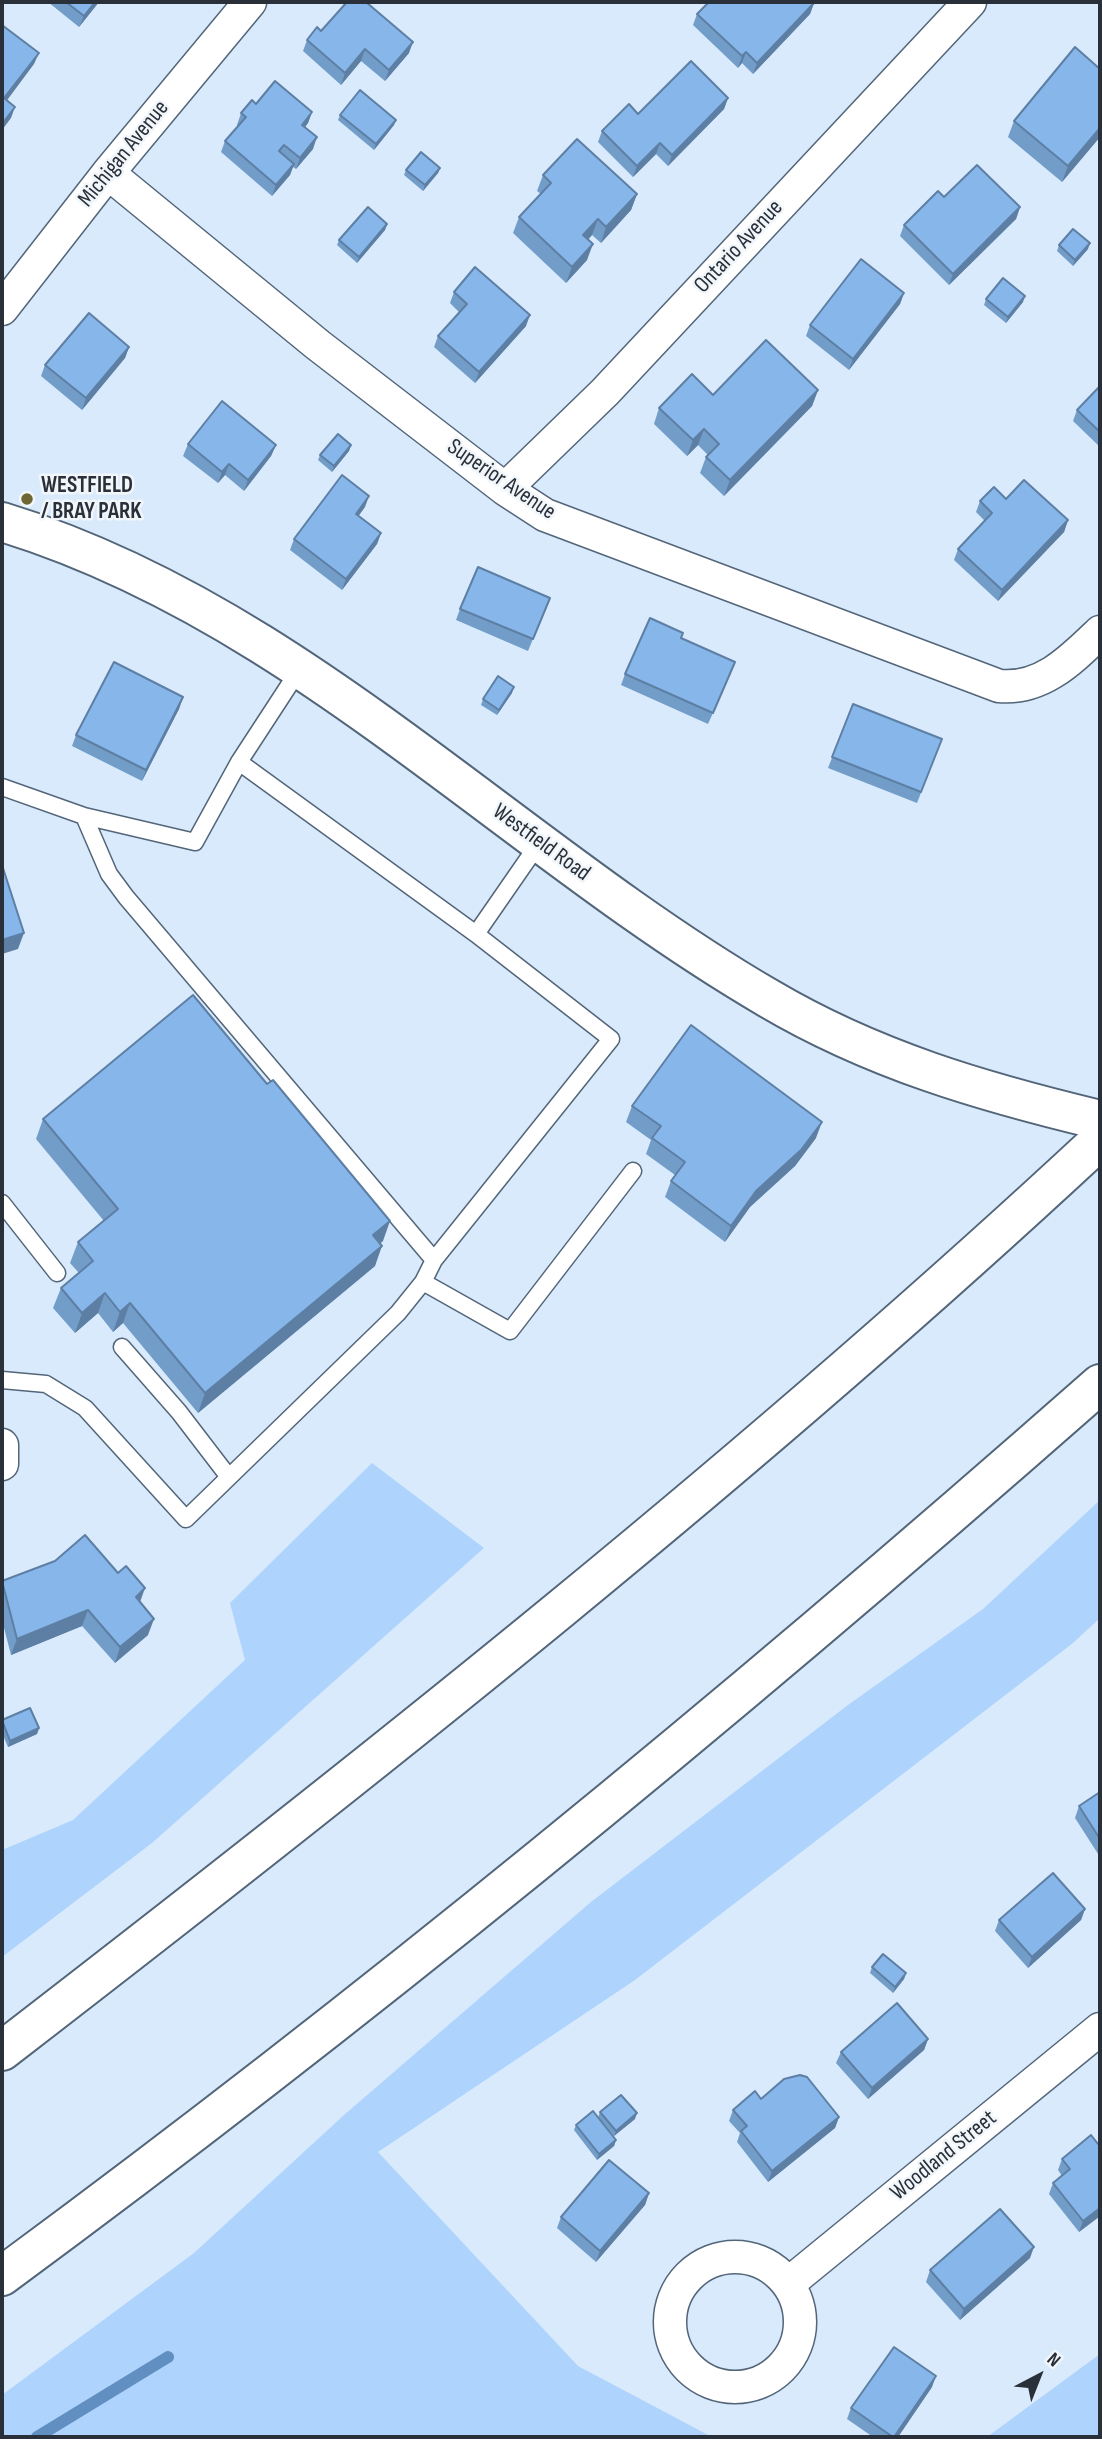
<!DOCTYPE html>
<html>
<head>
<meta charset="utf-8">
<style>
  body { margin:0 }
  #map { position:relative; width:1102px; height:2439px; overflow:hidden; background:#d9eafd; font-family:"Sofia Sans Condensed",sans-serif }
  canvas { display:block }
  .frame { position:absolute; inset:0; border:4px solid #293039; pointer-events:none }
  .north { position:absolute; left:1004px; top:2341px; width:70px; height:70px; -webkit-text-stroke:5px #f1f6fa; paint-order:stroke; rotate:42deg; font-size:19px; font-weight:700; line-height:28px; text-align:center; color:#293039 }
  .north::after { content:''; display:block; margin:auto; width:24px; height:32px; background:#293039; clip-path:polygon(50% 0,100% 100%,50% 72%,0 100%) }
</style>
</head>
<body>
<div id="map">
<canvas width="1102" height="2439"></canvas>
<div class="frame"></div>
<div class="north">N</div>
</div>
<script>
const context = document.querySelector('canvas').getContext('2d');
context.lineJoin = 'round';
function paint(path, color) {
  context.fillStyle = color;
  context.fill(path, 'evenodd');
}
function trace(path, color, width, dash) {
  context.strokeStyle = color;
  context.lineWidth = width;
  context.lineCap = dash ? 'butt' : 'round';
  context.setLineDash(dash || []);
  context.stroke(path);
}
function label(font, color, halo, rows, align = 'center') {
  context.font = font + ' "Sofia Sans Condensed",sans-serif';
  context.lineWidth = 5;
  context.setLineDash([]);
  context.textBaseline = 'middle';
  context.strokeStyle = halo;
  context.fillStyle = color;
  for (const [text, x, y, turn = 0] of rows) {
    context.save();
    context.translate(x, y);
    context.rotate((+turn || 0) * Math.PI / 180);
    context.textAlign = isNaN(turn) ? turn : align;
    if (halo) context.strokeText(text, 0, 0);
    context.fillText(text, 0, 0);
    context.restore();
  }
}
const green = new Path2D(`
  M372,1463l112,85 -332,295 -150,114v-107l71,-30 172,-160 -15,-57z
  M1100,1500v118l-27,25 -438,337 -257,172 200,214 134,71h-710v-42l192,-142 150,-138 247,-213 257,-197 135,-96z
  M1100,2354v83h-113z`);
const stream = new Path2D(`
  M37,2437l131,-80`);
const service = new Path2D(`
  M239,762l237,172
  M2,787l82,29 111,26 44,-80 60,-92
  M84,816l25,58 17,23 308,363
  M2,1203l55,70
  M423,1282l87,49 123,-160
  M122,1347l57,65 49,64
  M2,1380l44,4 39,24 101,111 212,-206 25,-31 11,-22 177,-221 -135,-105 63,-91`);
const minor = new Path2D(`
  M108,173l210,172 187,144 40,26 454,171c43,4 72,-26 101,-54
  M2,309l106,-136 142,-171
  M505,489l100,-97 365,-390
  M2,1445v19
  M670 2322a65 65 0 1 1 130 0a65 65 0 1 1-130 0Z
  M788,2284l312,-255`);
const secondary = new Path2D(`
  M2,522c292,89 507,325 766,476 105,62 215,94 332,122`);
const motorway = new Path2D(`
  M2,2051c376,-290 750,-587 1098,-911
  M2,2276c379,-279 745,-581 1098,-892`);
const wall = new Path2D(`
  M48,2h51l-20,25z
  M814,3l-4,11 -57,60 -11,-11 -4,5 -45,-43 4,-11z
  M307,40l102,13 -24,28 -24,-20 -20,24 -38,-34z
  M728,98l-4,11 -56,57 -12,-12 -23,23 -35,-35 4,-11 36,-17z
  M256,104l56,8 -4,11 -3,4 8,22 -17,20 -3,-2 -3,8 -18,21 -51,-44 4,-11 13,-15 -1,-1 4,-12z
  M340,115l54,10 -20,25 -36,-30z
  M1014,121l86,16 -38,45 -54,-45z
  M440,168l-2,5 -15,18 -19,-16 2,-5z
  M543,175l94,19 -6,16 -30,33 -9,-8 -4,5 -1,20 -21,23 -53,-50 6,-16 22,-23 -4,-3z
  M1020,207l-4,12 -67,66 -49,-49 4,-11z
  M387,224l-2,6 -28,33 -20,-18 2,-5z
  M1059,245l29,4 -15,17 -16,-15z
  M454,292l72,34 -51,57 -41,-36 4,-11 21,-24 -9,-9z
  M904,293l-4,11 -51,66 -43,-34 4,-11z
  M986,299l37,3 -17,21 -22,-18z
  M129,347l-4,11 -43,52 -41,-34 4,-11z
  M1100,386v61l-27,-26 4,-11z
  M818,390l-6,16 -88,90 -24,-23 6,-16 2,-2 -10,-10 -11,11 -33,-32 5,-16 54,-13z
  M188,444l88,1 -5,11 -27,35 -19,-16 -7,8 -35,-27z
  M351,445l-2,6 -17,21 -14,-12 2,-5z
  M1006,499l62,21 -4,12 -66,69 -44,-41 4,-11 27,-28 -9,-9 4,-11z
  M365,507l-7,9 23,17 -4,11 -35,46 -52,-40 4,-11z
  M550,598l-22,53 -72,-31 4,-11z
  M681,638l50,35 -23,51 -87,-39 4,-11z
  M512,693l-15,22 -16,-10 2,-6z
  M183,697l-4,12 -37,72 -70,-35 4,-11z
  M853,704l89,35 -25,64 -89,-35z
  M632,1106l184,32 -21,28 -45,41 -25,35 -60,-45 6,-16 4,-6 -29,-21 5,-14 -25,-18z
  M43,1119l340,122 -3,2 -5,23 -177,147 -75,-90 -10,9 -15,-19 -23,20 -22,-25 8,-20 18,-15 -9,-10 8,-21 26,-21 -68,-82z
  M2,1581l138,21 8,33 -33,28 -33,-37 -71,29 -9,-35z
  M2,1720l37,8 -2,6 -29,13 -6,-14z
  M1100,1792v65l-25,-39 4,-12z
  M1085,1909l-4,11 -53,48 -33,-37 4,-11z
  M872,1967l34,6 -2,6 -11,14 -23,-20z
  M928,2039l-4,11 -56,49 -32,-36 5,-11z
  M761,2099l78,18 -4,11 -67,54 -31,-40 3,-9 -11,-12 4,-11z
  M600,2112l35,7 -21,17 -16,-18z
  M576,2125l40,15 -2,6 -17,14 -23,-30z
  M1098,2144l2,72 -21,16 -30,-38 4,-11 9,-7 -4,-6 4,-11z
  M649,2193l-4,12 -49,57 -39,-34 4,-11z
  M1030,2258l-70,62 -34,-38 4,-12z
  M932,2387l-34,50h-25l-26,-18 4,-11z`);
const shadedWall = new Path2D(`
  M95,2h4l-20,25 5,-11z
  M814,3l-4,11 -57,60 4,-11z
  M413,42l-4,11 -24,28 4,-11z
  M365,49l-4,12 -20,24 4,-12z
  M746,52l-4,11 -4,5 4,-12z
  M39,53l-5,11 -32,43 2,-9z
  M728,98l-4,11 -56,57 4,-11z
  M15,107l-4,11 -9,12v-6z
  M312,112l-4,11 -10,13 4,-11z
  M396,120l-2,5 -20,25 2,-6z
  M1100,128v9l-38,45 6,-16z
  M317,137l-4,12 -17,20 4,-11z
  M660,143l-4,11 -23,23 4,-11z
  M294,164l-4,11 -18,21 4,-11z
  M440,168l-2,5 -15,18 2,-6z
  M637,194l-6,16 -30,33 5,-16z
  M1020,207l-4,12 -67,66 4,-11z
  M598,219l-6,16 -15,16 6,-16z
  M387,224l-2,6 -28,33 2,-6z
  M1090,243l-2,6 -15,17 2,-6z
  M593,244l-6,16 -21,23 6,-16z
  M904,293l-4,11 -51,66 4,-11z
  M1025,296l-2,6 -17,21 2,-6z
  M530,315l-4,11 -51,57 4,-11z
  M129,347l-4,11 -43,52 4,-12z
  M818,390l-6,16 -88,90 6,-16z
  M704,429l-6,16 -11,11 6,-16z
  M276,445l-5,11 -27,35 4,-11z
  M351,445l-2,6 -17,21 2,-6z
  M229,464l-4,11 -7,8 4,-11z
  M369,496l-4,11 -13,18 4,-11z
  M1068,520l-4,12 -66,69 4,-11z
  M381,533l-4,11 -35,46 4,-11z
  M514,687l-2,6 -15,22 2,-5z
  M183,697l-4,12 -37,72 4,-11z
  M24,933l-6,16 -16,5v-14z
  M822,1122l-6,16 -21,28 -45,41 -25,35 6,-16 25,-35z
  M390,1221l-7,20 -17,14 7,-20z
  M382,1246l-7,20 -177,147 7,-20z
  M105,1293l-7,20 -23,20 7,-20z
  M130,1303l-7,20 -10,9 7,-20z
  M145,1588l-6,17 -3,-8z
  M88,1610l-6,16 -71,29 6,-16z
  M154,1619l-6,16 -33,28 5,-16z
  M39,1728l-2,6 -29,13 2,-6z
  M1085,1909l-4,11 -53,48 4,-11z
  M906,1973l-2,6 -11,14 2,-6z
  M928,2039l-4,11 -56,49 4,-11z
  M637,2113l-2,6 -21,17 2,-5z
  M839,2117l-4,11 -67,54 4,-11z
  M616,2140l-2,6 -17,14 2,-6z
  M649,2193l-4,12 -49,57 4,-11z
  M1100,2208v8l-21,16 4,-11z
  M1034,2247l-4,11 -70,62 4,-11z
  M936,2376l-4,11 -34,50h-4z`);
const building = new Path2D(`
  M66,2h29l-11,14z
  M347,2h19l47,40 -24,28 -24,-21 -20,24 -38,-33 10,-13 4,4z
  M709,2h104l1,1 -57,60 -11,-11 -4,4 -45,-42z
  M2,25l37,28 -35,45 11,9 -13,17z
  M1075,47l25,22v59l-32,38 -54,-45z
  M691,61l37,37 -56,57 -12,-12 -23,23 -35,-35 27,-27 9,10z
  M275,81l37,31 -10,13 15,12 -17,21 -16,-13 -5,6 15,13 -18,21 -51,-44 21,-24 -5,-4 11,-13 4,4z
  M360,90l36,30 -20,24 -36,-29z
  M577,139l60,55 -31,33 -8,-8 -15,16 10,9 -21,23 -53,-50 32,-34 -8,-8z
  M421,152l19,16 -15,17 -19,-15z
  M977,165l43,42 -67,67 -49,-49 34,-34 6,6z
  M368,207l19,17 -28,33 -20,-17z
  M1073,229l17,14 -15,17 -16,-15z
  M861,259l43,34 -51,66 -43,-34z
  M475,267l55,48 -51,57 -41,-36 29,-32 -13,-12z
  M1003,278l22,18 -17,21 -22,-18z
  M89,313l40,34 -43,51 -41,-33z
  M766,340l52,50 -88,90 -24,-23 13,-13 -15,-15 -11,11 -34,-32 33,-34 21,21z
  M1100,386v46l-23,-22z
  M222,401l54,44 -28,35 -19,-16 -7,8 -34,-28z
  M338,434l13,11 -17,21 -14,-11z
  M342,475l27,21 -13,18 25,19 -35,46 -52,-40z
  M1024,480l44,40 -66,70 -44,-41 34,-36 -12,-12 14,-14 12,12z
  M478,567l72,31 -17,41 -73,-30z
  M650,618l33,15 -2,5 54,24 -22,51 -88,-39z
  M114,662l69,35 -37,73 -70,-35z
  M498,676l16,11 -15,23 -16,-11z
  M853,704l89,35 -21,53 -89,-35z
  M2,865l22,68 -22,7z
  M193,995l74,89 6,-4 117,141 -17,14 9,11 -177,147 -75,-90 -10,9 -15,-19 -23,20 -21,-25 32,-27 -15,-19 40,-33 -75,-90z
  M691,1025l131,97 -21,28 -45,41 -25,35 -60,-45 14,-19 -33,-24 9,-12 -29,-20z
  M85,1535l33,38 8,-7 19,22 -9,9 18,22 -34,28 -32,-37 -71,29 -15,-58 53,-20z
  M30,1708l9,20 -29,13 -8,-21z
  M1100,1792v47l-21,-33z
  M1053,1873l32,36 -53,48 -33,-37z
  M883,1954l23,19 -11,14 -23,-20z
  M897,2003l31,36 -56,49 -31,-36z
  M800,2075l7,2 32,40 -67,54 -31,-40 6,-5 -14,-16 22,-19 6,8 23,-20z
  M621,2095l16,18 -21,18 -16,-19z
  M593,2111l23,29 -17,14 -23,-29z
  M1091,2135l7,9 2,-1v65l-17,13 -30,-38 17,-14 -8,-10z
  M609,2160l40,33 -49,58 -39,-34z
  M1000,2209l34,38 -70,62 -34,-39z
  M894,2347l42,29 -42,61h-1l-42,-29z`);
const markers = [
  [27,499,7,"#6e6734"]
];
const streetNames = [
  ["Michigan Avenue",124,154,-51],
  ["Ontario Avenue",739,247,-47],
  ["Superior Avenue",501,480,34],
  ["Westfield Road",541,843,36],
  ["Woodland Street",944,2156,-39]
];
const poiNames = [
  ["WESTFIELD",41,486],
  ["/ BRAY PARK",41,512]
];
paint(green, '#aed3fc');
trace(stream, '#618fc1', 12);
trace(service, '#536579', 19);
trace(minor, '#536579', 35);
trace(secondary, '#536579', 42);
trace(motorway, '#536579', 42);
trace(service, '#fff', 16);
trace(minor, '#fff', 32);
trace(secondary, '#fff', 38);
trace(motorway, '#fff', 38);
paint(wall, '#739dc9');
paint(shadedWall, '#5e7fa4');
paint(building, '#86b6ea');
trace(building, '#5e7fa4', 2);
for (const [x, y, r, color] of markers) {
  const dot = new Path2D();
  dot.arc(x, y, r, 0, 2 * Math.PI);
  context.fillStyle = color;
  context.fill(dot);
  trace(dot, '#f1f6fa', 2.5);
}
label('23px', '#293039', '#f1f6fa', streetNames);
label('bold 23px', '#293039', '#f1f6fa', poiNames, 'left');
</script>
</body>
</html>
